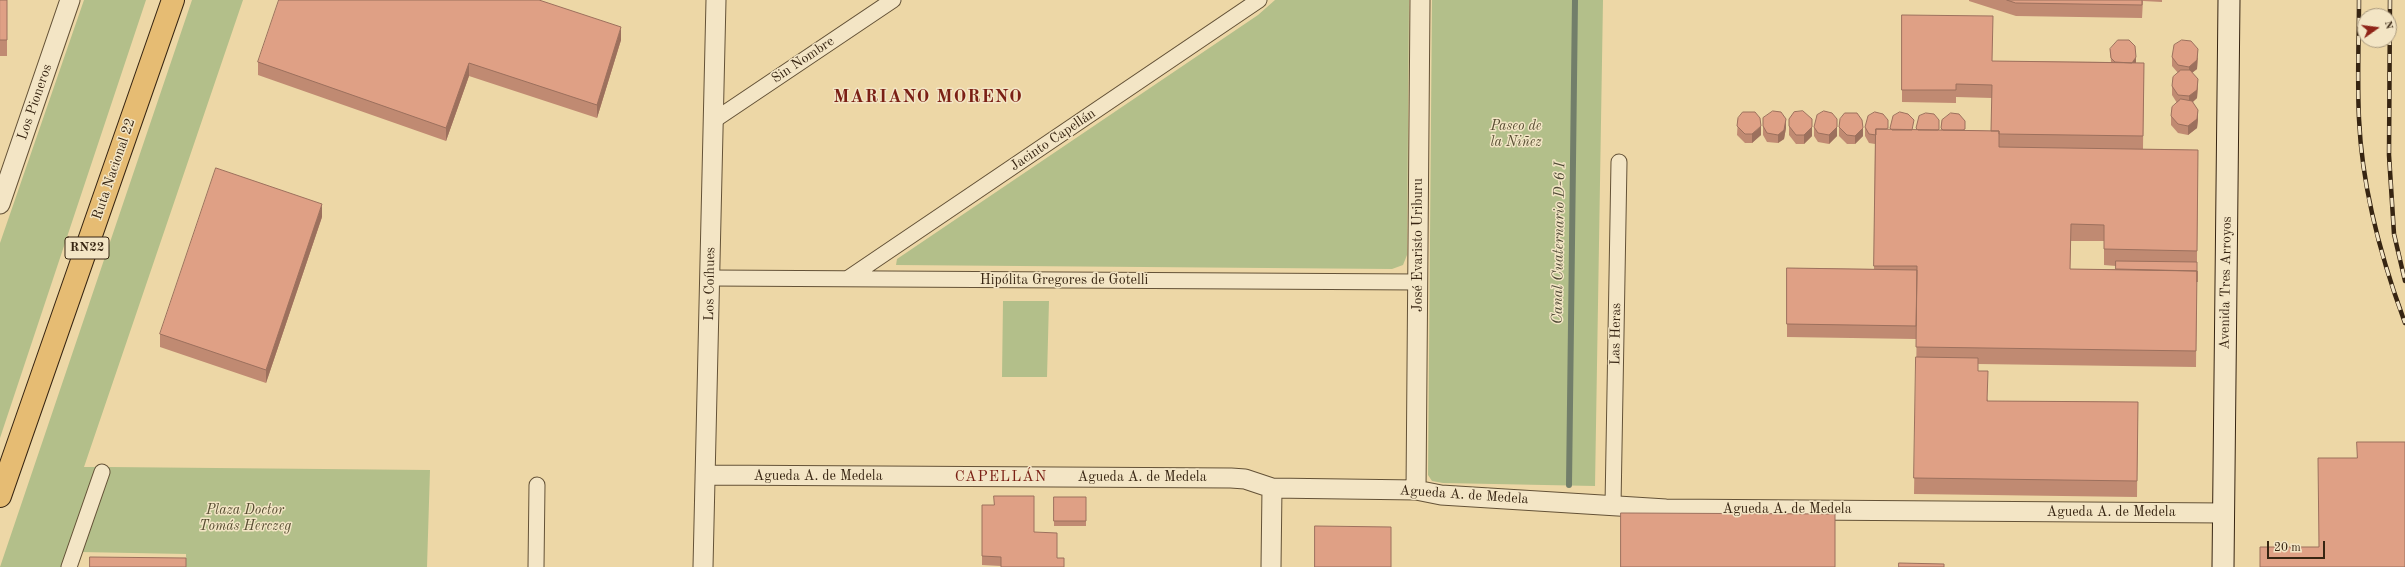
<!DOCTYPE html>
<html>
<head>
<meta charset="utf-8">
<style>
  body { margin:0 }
  #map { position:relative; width:2405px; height:567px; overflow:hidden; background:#edd7a6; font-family:"Old Standard TT",serif }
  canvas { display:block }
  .north { position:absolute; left:2357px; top:8px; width:40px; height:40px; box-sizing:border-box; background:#f3e5c5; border:1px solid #a8987d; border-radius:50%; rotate:76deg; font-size:11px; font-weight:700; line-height:16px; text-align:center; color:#372512 }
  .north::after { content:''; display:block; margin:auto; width:14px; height:18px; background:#8f2418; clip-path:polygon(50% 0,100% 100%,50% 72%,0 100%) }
  .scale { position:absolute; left:2267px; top:541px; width:58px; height:18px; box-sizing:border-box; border:2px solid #372512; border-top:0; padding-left:5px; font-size:12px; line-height:14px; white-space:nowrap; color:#372512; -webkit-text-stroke:3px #f3e5c5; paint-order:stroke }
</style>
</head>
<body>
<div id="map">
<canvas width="2405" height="567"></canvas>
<div class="north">N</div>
<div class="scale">20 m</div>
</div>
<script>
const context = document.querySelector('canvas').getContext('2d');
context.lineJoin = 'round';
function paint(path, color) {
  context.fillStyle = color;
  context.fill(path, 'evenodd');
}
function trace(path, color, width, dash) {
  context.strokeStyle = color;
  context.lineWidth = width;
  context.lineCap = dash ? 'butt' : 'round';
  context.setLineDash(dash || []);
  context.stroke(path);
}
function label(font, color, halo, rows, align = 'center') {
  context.font = font + ' "Old Standard TT",serif';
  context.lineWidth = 3;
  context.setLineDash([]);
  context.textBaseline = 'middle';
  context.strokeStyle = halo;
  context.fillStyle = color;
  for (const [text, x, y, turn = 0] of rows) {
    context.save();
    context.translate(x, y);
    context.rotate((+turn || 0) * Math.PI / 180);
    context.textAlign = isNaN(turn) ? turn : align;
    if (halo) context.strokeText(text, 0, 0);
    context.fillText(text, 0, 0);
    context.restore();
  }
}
const green = new Path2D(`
  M84,0h62l-146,438v-195z
  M192,0h51l-159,467h12l-33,100h-63z
  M1275,0h134l-2,255 -4,10 -11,4 -496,-4 1,-6 361,-244z
  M1432,0h171l-8,486 -152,-3 -11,-2 -4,-6z
  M1003,301h46l-2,76h-45z
  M109,467l321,3 -3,97h-241v-13l-106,-2z`);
const stream = new Path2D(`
  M1569,485l6,-485`);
const minor = new Path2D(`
  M713,121l180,-121
  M710,278l708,4
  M847,279l412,-279
  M1613,505l6,-343
  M69,567l33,-95
  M536,567l1,-82`);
const tertiary = new Path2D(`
  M0,204l70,-204
  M705,475l526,3 14,1 27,9 144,2 25,5 225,14 558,4
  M1416,490l4,-490
  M703,567l13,-567
  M1271,567l1,-79`);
const secondary = new Path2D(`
  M2223,567l6,-567`);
const trunk = new Path2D(`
  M0,496l173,-496`);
const rail = new Path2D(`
  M2359,0c0,39 -2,79 0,119 3,70 22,139 46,204
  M2390,0l-1,155 5,79 11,47`);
const wall = new Path2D(`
  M0,0h7v56h-7z
  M1969,0h174l-1,18 -126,-2 -47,-15z
  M2143,0h19v2l-19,-1z
  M1902,15l90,46 119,1 -1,-13 26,14h8l-1,86 55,1 -2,217 -218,-3v7l10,30 150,1 -1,95 -223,-3 3,-178 -1,23 -129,-2v-69l87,1 1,-125 -6,-1 -4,-7v-9l23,2 2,1v-2l26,2v-2l25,2 1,-10 23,10 26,1 1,-33 -36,-1v6l-54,-1zM2071,241h33v24l12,1v3h-46z
  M621,40l-24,78 -128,-42 -23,65 -188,-66v-13z
  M2172,57l26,1 -1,11 -5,4 6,15 -1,10 -4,4 5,17 -1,9 -9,7 -10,-2 -7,-8v-9l6,-13 -5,-8v-9l6,-13 -6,-7z
  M1738,118l23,17 -9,8h-7l-8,-8z
  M1763,118l23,10 -2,11 -6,4 -11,-1 -4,-7z
  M1789,119l23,17 -8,8h-8l-7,-9z
  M1814,127l23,9 -8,8 -11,-2 -4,-6z
  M1839,127l24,9 -8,8h-8l-8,-8z
  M322,217l-56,166 -106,-36v-13z
  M1034,496l-33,70 -19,-1v-60h12z
  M1054,497h32v29h-32z`);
const shadedWall = new Path2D(`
  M621,27v13l-24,78v-13z
  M2198,49l-1,20 -8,6v-8z
  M2136,57v9l-6,-1z
  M469,63v13l-23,65v-13z
  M2198,79l-1,19 -8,7v-9z
  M2198,110v9l-1,9 -9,7v-9z
  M1786,119v9l-2,11 -6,4v-8z
  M1761,126v9l-9,8v-9z
  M1812,127v9l-8,8v-9z
  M1837,127v9l-8,8v-9z
  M1863,128v8l-8,8v-8z
  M322,204v13l-56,166v-13z`);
const building = new Path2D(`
  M0,0h7v40h-7z
  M279,0h260l82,27 -24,78 -128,-42 -23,65 -188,-66z
  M2007,0h135v5l-126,-2z
  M1902,15l91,1 -1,45 152,2 -1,73 -144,-2v-3h-8l1,-46 -36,-1v6h-54z
  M2118,40h11l6,6 1,11 -4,6 -17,-1 -4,-4 -1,-9z
  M2182,40l9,1 7,8 -1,11 -8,7 -11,-2 -6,-8 2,-12z
  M2181,70h9l8,9 -1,11 -8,6 -11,-1 -6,-9 1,-9z
  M2181,99l11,2 6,9 -1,9 -9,7 -10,-2 -7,-8 1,-9z
  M1773,111l8,1 5,7 -2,11 -6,5 -11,-2 -4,-7v-8z
  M1803,111l9,8v8l-8,8h-8l-7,-9v-7l5,-7z
  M1824,111l8,2 5,6v8l-8,8 -11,-2 -4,-6 3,-12z
  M1743,112h12l5,6 1,8 -9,8h-7l-8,-8 1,-8z
  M1875,112l8,2 5,6v8l-2,1h-10v6l-7,-1 -4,-7 3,-11z
  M1900,112l8,2 6,6 -2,10h-20l-2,-2 3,-12z
  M1845,113h12l5,7 1,8 -8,8 -8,-1 -8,-8 1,-8z
  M1926,113l8,1 5,6v9l-1,1h-20l-2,-2 3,-12z
  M1951,113l8,1 6,7v8l-2,1h-20l-2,-2 1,-8z
  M1876,129l123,2v16l199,3 -1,101 -93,-2v-24l-33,-1 -1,45 127,2 -1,80 -280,-4 1,-81h-43z
  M216,168l106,36 -56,166 -106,-36z
  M2116,261l81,1v20v-11l-81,-2z
  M1787,268l130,2 -1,56 -129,-2z
  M1916,357l62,1v13h10l-1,30 151,1 -1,79 -223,-3z
  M2357,442h48v125h-145v-20h59l-1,-89h39z
  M994,496h40v36l23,1v25h7v9h-63v-10l-19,-1v-51h12z
  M1054,497h32v24h-32z
  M1621,513l214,1v53h-214z
  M1315,526l76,1v40h-76z
  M90,557l96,1v9h-96z
  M1899,563l45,1v3h-45z`);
const shields = [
  [87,248,44]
];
const shieldNames = [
  ["RN22",87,248]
];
const streetNames = [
  ["Sin Nombre",803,60,-34],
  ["Los Pioneros",35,102,-71],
  ["Jacinto Capellán",1053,140,-34],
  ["Ruta Nacional 22",114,169,-71],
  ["José Evaristo Uriburu",1418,245,-90],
  ["Hipólita Gregores de Gotelli",1064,280],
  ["Avenida Tres Arroyos",2226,283,-89],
  ["Los Coíhues",710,284,-89],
  ["Las Heras",1616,334,-89],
  ["Agueda A. de Medela",818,476],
  ["Agueda A. de Medela",1142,477],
  ["Agueda A. de Medela",1464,495,4],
  ["Agueda A. de Medela",1787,509],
  ["Agueda A. de Medela",2111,512]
];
const parkNames = [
  ["Paseo de",1516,126],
  ["la Niñez",1516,142],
  ["Plaza Doctor",245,510],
  ["Tomás Herczeg",245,526]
];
const waterNames = [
  ["Canal Cuaternario D-6 I",1559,243,-89]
];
const neighbourhoodNames = [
  ["CAPELLÁN",1001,477]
];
const districtNames = [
  ["MARIANO MORENO",928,97]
];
paint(green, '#b3bf8a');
trace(stream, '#727e6a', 6);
trace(minor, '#645237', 17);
trace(tertiary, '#645237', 21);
trace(secondary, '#372512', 23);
trace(trunk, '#372512', 24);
trace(minor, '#f3e5c5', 15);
trace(tertiary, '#f3e5c5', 19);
trace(secondary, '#f3e5c5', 21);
trace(trunk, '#e6bc73', 22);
trace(rail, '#372512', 4.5);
trace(rail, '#f3e5c5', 3, [9]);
paint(wall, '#c08a72');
paint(shadedWall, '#9c705d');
paint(building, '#dfa085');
trace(building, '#9c705d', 1);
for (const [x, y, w] of shields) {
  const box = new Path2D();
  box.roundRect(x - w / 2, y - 11, w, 22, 3);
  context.fillStyle = '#f3e5c5';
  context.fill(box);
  trace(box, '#372512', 1);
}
label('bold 13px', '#372512', null, shieldNames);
label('14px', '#372512', '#f3e5c5', streetNames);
label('italic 14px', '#564c30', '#f3e5c5', parkNames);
label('italic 15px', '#504a36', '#f3e5c5', waterNames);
context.letterSpacing = '1px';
label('15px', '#7a1f14', '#f3e5c5', neighbourhoodNames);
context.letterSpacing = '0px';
context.letterSpacing = '1px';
label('bold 18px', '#7a1f14', '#f3e5c5', districtNames);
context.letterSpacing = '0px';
</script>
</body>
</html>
